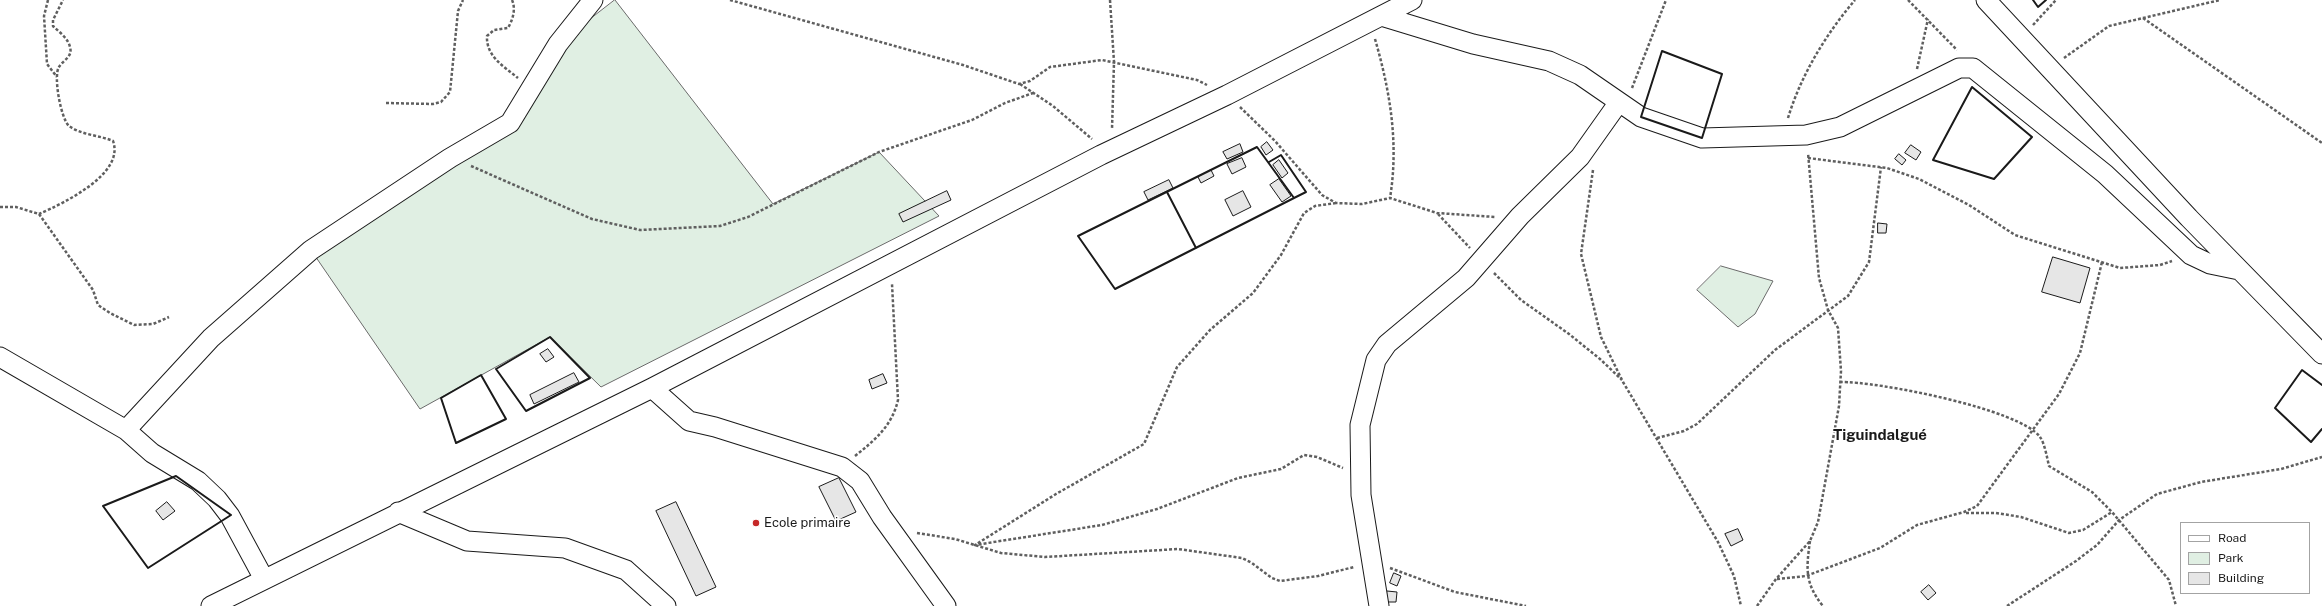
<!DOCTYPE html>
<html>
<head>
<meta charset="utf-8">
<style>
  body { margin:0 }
  #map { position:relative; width:2322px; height:606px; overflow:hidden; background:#fff; font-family:"Public Sans",sans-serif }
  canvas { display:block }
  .legend { position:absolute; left:2180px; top:522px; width:130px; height:72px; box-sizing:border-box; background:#fff; border:1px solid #a3a3a3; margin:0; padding:5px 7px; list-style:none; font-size:12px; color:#1a1a1a }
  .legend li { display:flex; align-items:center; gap:8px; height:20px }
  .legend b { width:20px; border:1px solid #a3a3a3 }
</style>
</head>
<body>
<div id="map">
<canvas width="2322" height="606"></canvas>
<ul class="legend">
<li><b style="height:5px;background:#fff"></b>Road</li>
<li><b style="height:11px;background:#e0efe3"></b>Park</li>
<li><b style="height:11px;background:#e6e6e6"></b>Building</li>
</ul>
</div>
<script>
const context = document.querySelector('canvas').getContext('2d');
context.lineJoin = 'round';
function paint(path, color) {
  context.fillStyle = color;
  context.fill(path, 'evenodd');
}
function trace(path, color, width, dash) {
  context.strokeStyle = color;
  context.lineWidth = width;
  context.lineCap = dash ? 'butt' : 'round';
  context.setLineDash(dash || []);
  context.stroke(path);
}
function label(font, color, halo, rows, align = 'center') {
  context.font = font + ' "Public Sans",sans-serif';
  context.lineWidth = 3;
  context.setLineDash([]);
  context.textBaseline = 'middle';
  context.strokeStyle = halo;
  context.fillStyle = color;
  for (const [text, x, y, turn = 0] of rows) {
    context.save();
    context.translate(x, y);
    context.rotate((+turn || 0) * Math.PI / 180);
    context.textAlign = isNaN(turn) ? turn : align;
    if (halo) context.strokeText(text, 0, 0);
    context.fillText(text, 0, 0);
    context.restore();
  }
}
const green = new Path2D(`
  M615,0l158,204 106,-52 60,64 -338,171 -51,-50 -130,72 -109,-159 199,-127 48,-79z
  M1721,266l52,15 -18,33 -17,13 -41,-37z`);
const building = new Path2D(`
  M1267,142l6,8 -7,5 -5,-8z
  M1240,144l3,8 -16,7 -4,-7z
  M1911,145l10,7 -5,8 -11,-7z
  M1899,154l7,6 -4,5 -7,-6z
  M1242,158l4,9 -14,7 -5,-10z
  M1279,160l9,13 -6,5 -9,-13z
  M1211,170l3,6 -13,7 -3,-6z
  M1279,179l12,17 -9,6 -12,-17z
  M1169,180l4,8 -25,12 -4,-8z
  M947,191l4,9 -48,22 -4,-8z
  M1243,191l8,16 -18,9 -8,-16z
  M1878,223l9,1 -1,9h-8z
  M2053,257l37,11 -10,35 -38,-11z
  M548,349l6,8 -8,5 -6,-8z
  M574,373l5,9 -45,22 -4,-9z
  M883,374l4,9 -15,6 -3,-9z
  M839,478l17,34 -20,9 -17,-34z
  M167,502l8,9 -12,9 -7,-9z
  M676,502l40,85 -20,9 -40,-85z
  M1738,529l5,11 -12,6 -6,-12z
  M1394,573l7,3 -4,10 -7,-3z
  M1929,585l7,8 -8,7 -7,-8z
  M1387,591l10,1 -1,10h-9z`);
const path = new Path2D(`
  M48,0l-4,16 3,48 10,13
  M512,0c4,9 1,19 -4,28l-14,2 -7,6c-1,20 16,30 31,42
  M730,0l233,65 56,19 11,-3 20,-14 52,-7 95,20 10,5
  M1110,0l4,62 -2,67
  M1908,0l49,50
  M2143,18l179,125
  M2033,25l23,-25
  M1375,39c15,52 24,104 15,159
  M2064,58l45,-32 111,-26
  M1917,69l11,-50
  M1020,84l33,22 39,33
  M1632,88l34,-88
  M386,103l47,1 8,-2 9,-10 8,-81 5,-11
  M1240,107l35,34 47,54 14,8 26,1 28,-6 47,15 58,4
  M1788,118c13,-43 38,-84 67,-118
  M1808,158l79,10 32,11 50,26 46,30 105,33 40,-3 12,-4
  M471,166l121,53 48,11 80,-4 28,-9 131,-65 93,-32 33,-17 28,-10
  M1593,170l-12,84 20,83 22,45 95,160 16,34 7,30
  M1336,203l-21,3 -11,7 -23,42 -28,38 -43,37 -33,37 -33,77 -88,50 -81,51 127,-20 55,-16 81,-31 43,-9 23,-14 13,2 26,11
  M0,207h16l23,7 54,76 5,15 12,8 24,12 19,-1 16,-7
  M39,214c25,-11 86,-40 74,-73 -14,-6 -32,-6 -44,-15 -8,-7 -16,-50 -10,-59 4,-7 14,-10 11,-20 -2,-9 -11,-15 -17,-21v-6l10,-20
  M1438,214l32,34
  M1494,273l27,27 48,34 31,25 22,21
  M1840,382c36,-1 180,27 200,55 5,7 7,21 9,29l43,26 20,20 57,68 7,26
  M1657,438l27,-7 13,-7 78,-74 73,-54 21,-34 12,-95
  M855,456c20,-16 37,-30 43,-56l-6,-116
  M1966,513h30l25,4 48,16 14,-3 29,-18
  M917,533l38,6 46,14 44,4 133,-8 64,9 10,5 20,15 8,3 38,-5 36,-9
  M1810,541c-4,28 -5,43 13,65
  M1390,568l65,24 71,14
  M1777,579l29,-3 74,-28 37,-23 47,-13 13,-6 82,-112 21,-41 22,-91
  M1757,606l19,-27 34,-38 8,-19 21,-116 2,-35 -3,-43 -10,-18 -9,-32 -11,-125
  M2007,606l69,-45 21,-16 22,-25 38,-26 44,-12 80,-13 41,-12`);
const minor = new Path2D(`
  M1986,0l203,218 133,136
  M1381,16l92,28 76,17 31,14 61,42 61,21 104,-3 34,-8 119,-59h14l132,106 86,81 19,9 29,6
  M0,357l126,73 26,23 46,28 19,18 13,17 34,63
  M652,388l37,33 26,6 127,40 18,14 22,36 64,89
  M126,430l85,-92 100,-88 139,-92 60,-35 48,-79 35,-44
  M398,512l69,29 98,7 61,22 40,36
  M211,606l441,-218 449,-233 126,-60 185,-95
  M1379,606l-18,-111 -1,-70 16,-65 11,-16 79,-66 54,-62 60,-59 39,-55`);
const wall = new Path2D(`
  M2033,0l5,7 8,-7
  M1662,51l60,23 -20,64 -61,-21z
  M1972,87l60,50 -38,42 -61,-19z
  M1257,147l37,51 -179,91 -37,-53z
  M1269,162l12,-7 25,37 -12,6
  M1167,192l29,56
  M550,337l40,41 -64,33 -30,-42z
  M481,375l25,44 -50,24 -15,-45z
  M2322,385l-20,-15 -27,38 36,34 11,-13
  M176,476l55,39 -83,53 -45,-62z`);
const markers = [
  [756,523,4,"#c62828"]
];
const poiNames = [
  ["Ecole primaire",764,523]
];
const quarterNames = [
  ["Tiguindalgué",1880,435]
];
paint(green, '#e0efe3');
trace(green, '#6a6a6a', 1);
paint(building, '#e6e6e6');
trace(building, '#1a1a1a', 1);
trace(minor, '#1a1a1a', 21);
trace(path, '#5f5f5f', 2.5, [3, 2]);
trace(minor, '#fff', 19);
trace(wall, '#1a1a1a', 2);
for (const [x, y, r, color] of markers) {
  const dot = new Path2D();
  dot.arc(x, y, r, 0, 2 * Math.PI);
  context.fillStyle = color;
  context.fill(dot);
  trace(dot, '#fff', 1.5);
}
label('13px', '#1a1a1a', '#fff', poiNames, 'left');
label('bold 15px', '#1a1a1a', '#fff', quarterNames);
</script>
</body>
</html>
